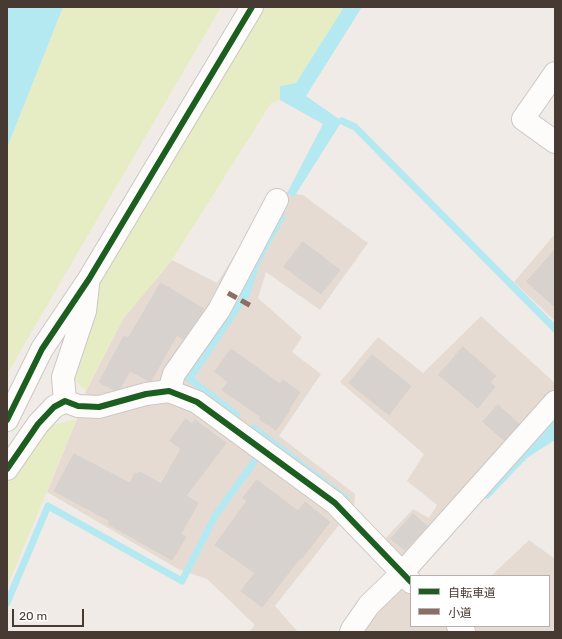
<!DOCTYPE html>
<html>
<head>
<meta charset="utf-8">
<style>
  body { margin:0 }
  #map { position:relative; width:562px; height:639px; overflow:hidden; background:#f0ebe6; font-family:Rubik,"Noto Sans JP",sans-serif }
  canvas { display:block }
  .frame { position:absolute; inset:0; border:8px solid #463a33; pointer-events:none }
  .legend { position:absolute; left:410px; top:575px; width:140px; height:52px; box-sizing:border-box; background:#fff; border:1px solid #b5b0ad; margin:0; padding:5px 7px; list-style:none; font-size:12px; color:#463a33 }
  .legend li { display:flex; align-items:center; gap:8px; height:20px }
  .legend b { width:20px; border:1px solid #b5b0ad }
  .scale { position:absolute; left:12px; top:609px; width:72px; height:18px; box-sizing:border-box; border:2px solid #463a33; border-top:0; padding-left:5px; font-size:12px; line-height:14px; white-space:nowrap; color:#463a33; -webkit-text-stroke:3px #fff; paint-order:stroke }
</style>
</head>
<body>
<div id="map">
<canvas width="562" height="639"></canvas>
<div class="frame"></div>
<ul class="legend">
<li><b style="height:5px;background:#1b5e20"></b>自転車道</li>
<li><b style="height:5px;background:#8d6e63"></b>小道</li>
</ul>
<div class="scale">20 m</div>
</div>
<script>
const context = document.querySelector('canvas').getContext('2d');
context.lineJoin = 'round';
function paint(path, color) {
  context.fillStyle = color;
  context.fill(path, 'evenodd');
}
function trace(path, color, width, dash) {
  context.strokeStyle = color;
  context.lineWidth = width;
  context.lineCap = dash ? 'butt' : 'round';
  context.setLineDash(dash || []);
  context.stroke(path);
}
const residential = new Path2D(`
  M275,191l28,4 65,48 -48,67 -54,-38 -8,26 44,39 -10,15 29,22 -42,62 76,58 -1,16 29,31 30,-32 16,9 8,-13 -30,-24 17,-27 -84,-72 38,-45 45,36 58,-57 74,67v6l-151,175 -17,9 -48,-48 -64,81 23,26h-49l6,-7 -48,-46 -29,-10 -131,-77 30,-73 9,-28 37,-72 49,-59 45,23z
  M555,234v87l-41,-39z
  M529,540l26,19v73h-194l4,-9 46,-42v45h138v-50h-58z`);
const green = new Path2D(`
  M63,7h158l-214,367v-226z
  M264,7h80l-48,76 -16,3v14l-9,3 -99,157 -49,59 -37,72 -14,-14 24,-95z
  M77,419l-70,168v-103l8,-8 33,-50z`);
const water = new Path2D(`
  M7,7h56l-56,141z
  M344,7h18l-56,89 36,25 -48,76 -7,-4 36,-69 -43,-24v-14l16,-3z
  M278,212l8,4 -27,49 -9,30 -56,83 47,36 -3,4 -54,-39 55,-80 10,-31z
  M555,422v20l-2,-1 -26,17 -39,41 -5,-1 64,-73z
  M253,423l96,74v8l-100,-78z`);
const stream = new Path2D(`
  M342,121l13,6 200,202
  M7,603l41,-97 134,75 33,-65 41,-57`);
const building = new Path2D(`
  M303,242l37,28 -19,24 -37,-27z
  M555,250v57l-28,-25z
  M161,283l43,26 -21,30 -6,-4 -26,46h-2l-19,-10 -10,17 -6,2 -15,-8 25,-46 4,2z
  M463,347l33,29 -6,6 5,5 -17,21 -39,-33z
  M231,349l49,35 3,-4 17,12 -11,17 1,1 -14,20 -17,-11 2,-2 -39,-27 6,-8 -13,-10z
  M372,355l39,31 -22,29 -40,-32z
  M498,405l21,19 -15,16 -21,-18z
  M186,419l6,5 3,-4 31,23 -40,53 12,7 -17,31 5,3 -14,23 -64,-36 2,-3 -56,-30 20,-37 56,29 5,-10 3,1 2,-2 21,12 20,-35 -11,-8z
  M257,480l41,31 7,-9 25,20 -28,36 -1,-1 -39,50 -21,-16 14,-18 -40,-28 32,-44 -4,-3z
  M413,514l14,12 -22,24 -14,-11z`);
const minor = new Path2D(`
  M555,73l-32,46 32,23
  M169,391l5,-17 45,-64 58,-110
  M65,401l-2,-24 22,-66 3,-26
  M7,420l35,-71 47,-70 163,-272
  M7,469l31,-45 16,-17 11,-6 13,5 21,1 47,-13 23,-3 28,11 138,101 76,79
  M458,626l6,6
  M351,632l2,-4 16,-23 33,-32 153,-171`);
const quiet = new Path2D(`
  M228,293l25,14`);
const cycleway = new Path2D(`
  M7,420l35,-71 47,-70 163,-272
  M7,469l31,-45 16,-17 11,-6 13,5 21,1 47,-13 23,-3 28,11 138,101 76,79`);
paint(residential, '#e5dbd3');
paint(green, '#e6ecc4');
paint(water, '#b4e9f1');
trace(stream, '#b4e9f1', 7);
paint(building, '#d8d2ce');
trace(building, '#d8d1cc', 1);
trace(minor, '#ccc7c3', 24);
trace(minor, '#fdfcfb', 22);
trace(quiet, '#8d6e63', 5, [10, 5]);
trace(cycleway, '#1b5e20', 6);
</script>
</body>
</html>
